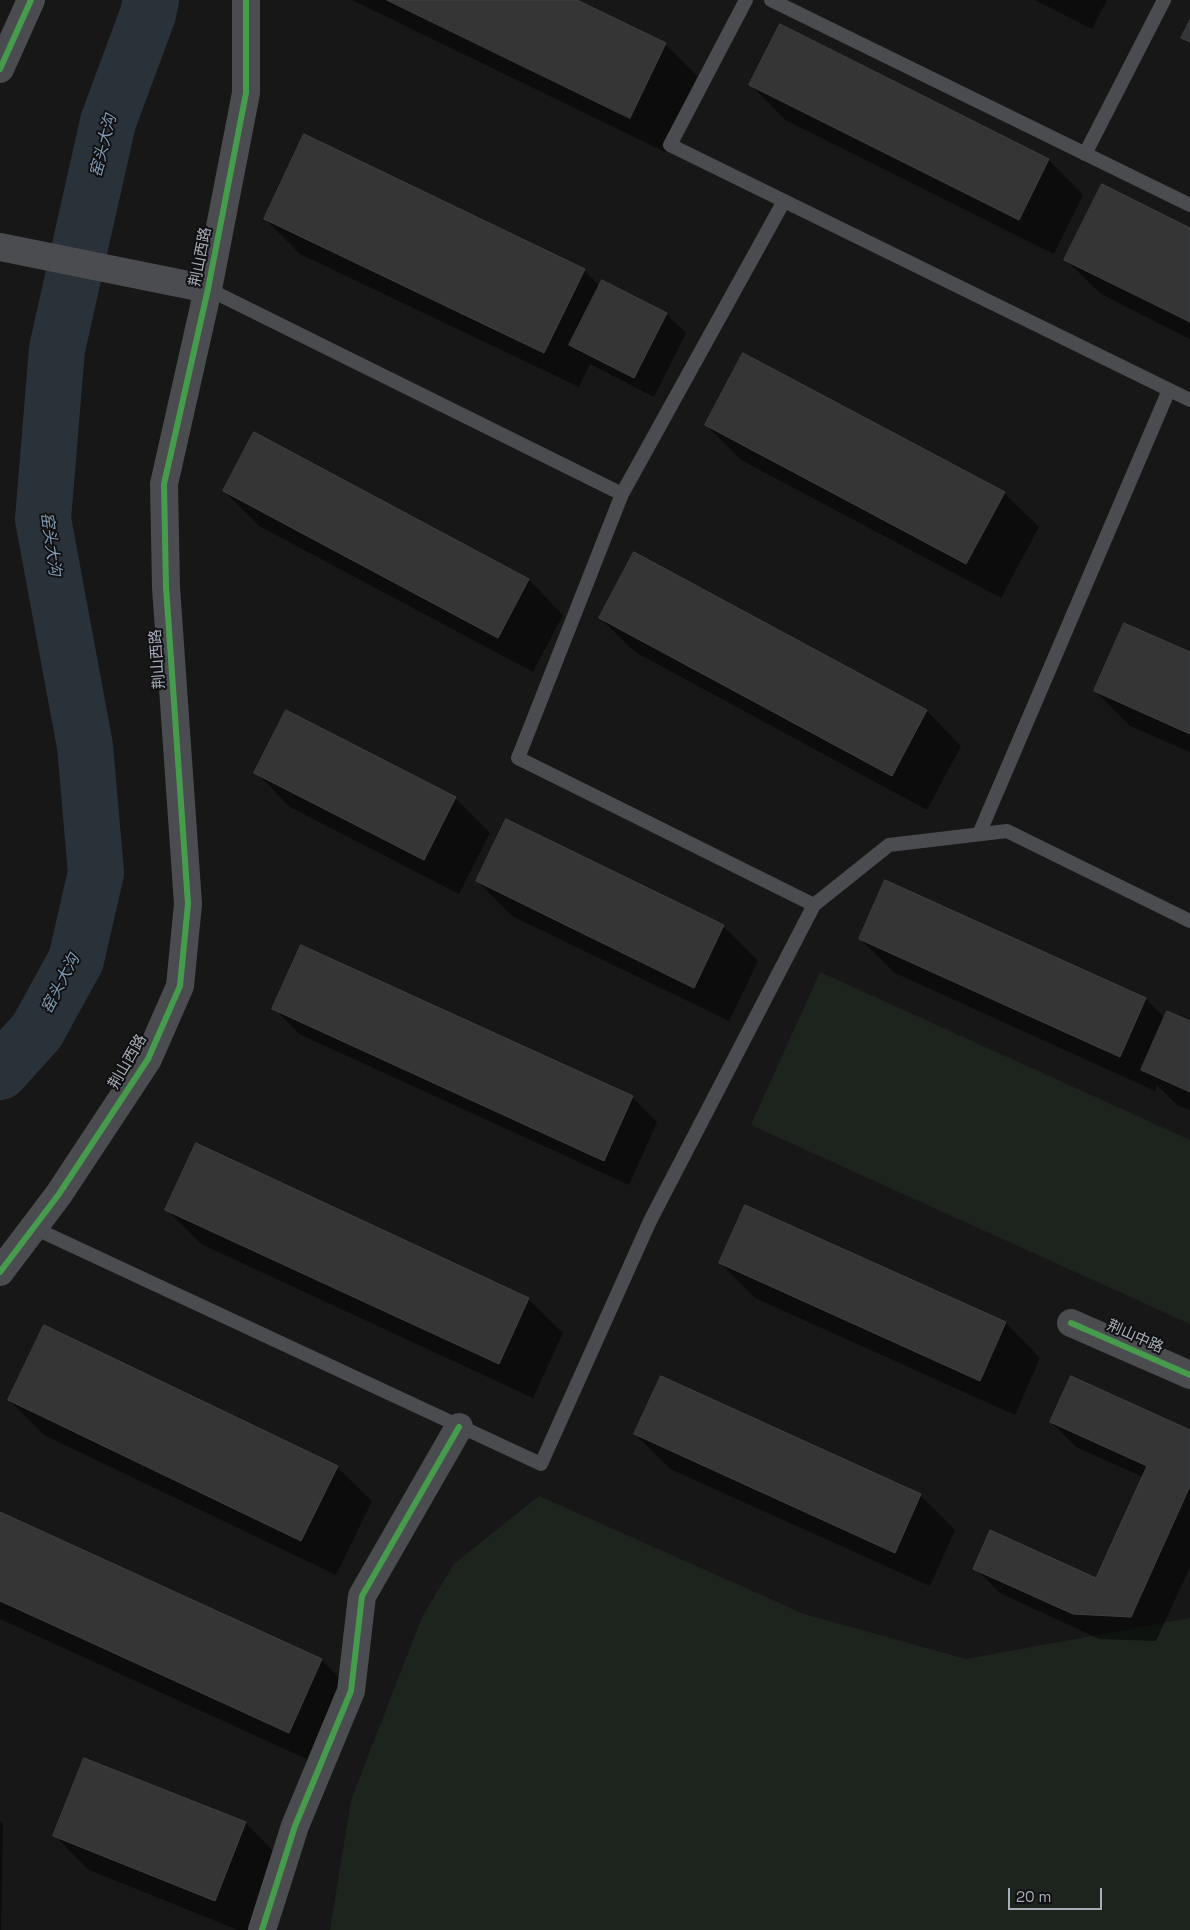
<!DOCTYPE html>
<html>
<head>
<meta charset="utf-8">
<style>
  body { margin:0 }
  #map { position:relative; width:1190px; height:1930px; overflow:hidden; background:#171717; font-family:"Space Grotesk",sans-serif }
  canvas { display:block }
  .scale { position:absolute; left:1008px; top:1888px; width:94px; height:22px; box-sizing:border-box; border:2px solid #a8adb8; border-top:0; padding-left:6px; font-size:15px; line-height:18px; white-space:nowrap; color:#a8adb8; -webkit-text-stroke:4px #111113; paint-order:stroke }
</style>
</head>
<body>
<div id="map">
<canvas width="1190" height="1930"></canvas>
<div class="scale">20 m</div>
</div>
<script>
const context = document.querySelector('canvas').getContext('2d');
context.lineJoin = 'round';
function paint(path, color) {
  context.fillStyle = color;
  context.fill(path, 'evenodd');
}
function trace(path, color, width, dash) {
  context.strokeStyle = color;
  context.lineWidth = width;
  context.lineCap = dash ? 'butt' : 'round';
  context.setLineDash(dash || []);
  context.stroke(path);
}
function label(font, color, halo, rows, align = 'center') {
  context.font = font + ' "Space Grotesk","Noto Sans SC",sans-serif';
  context.lineWidth = 4;
  context.setLineDash([]);
  context.textBaseline = 'middle';
  context.strokeStyle = halo;
  context.fillStyle = color;
  for (const [text, x, y, turn = 0] of rows) {
    context.save();
    context.translate(x, y);
    context.rotate((+turn || 0) * Math.PI / 180);
    context.textAlign = isNaN(turn) ? turn : align;
    if (halo) context.strokeText(text, 0, 0);
    context.fillText(text, 0, 0);
    context.restore();
  }
}
const green = new Path2D(`
  M820,972l370,168v184l-439,-199z
  M539,1496l265,118 162,45 224,-41v312h-860l21,-130 71,-183 32,-53z`);
const shadow = new Path2D(`
  M352,0h222l91,44 35,35 -35,73z
  M1035,0h72l-15,29z
  M780,26l269,134 34,35 -29,59 -269,-134 -34,-35z
  M265,219l319,51 16,16 66,28 20,19 -32,64 -64,-33 -11,23 -279,-133z
  M1190,229v110l-89,-45 -35,-34z
  M706,425l298,68 35,34 -38,71 -260,-138z
  M254,434l275,146 34,35 -30,57 -274,-146 -35,-35z
  M635,553l292,158 34,35 -34,64 -292,-158 -35,-34z
  M1190,654v98l-60,-26 -35,-35z
  M256,772l199,26 35,35 -31,61 -169,-87z
  M477,881l246,45 35,35 -29,60 -217,-105z
  M886,882l260,117 19,19 25,5v87l-13,-5 -20,-20 -2,6 -260,-118 -35,-34z
  M274,1008l358,89 25,25 -28,63 -330,-151z
  M746,1206l260,117 34,35 -25,57 -260,-117 -35,-35z
  M167,1210l361,89 35,34 -30,65 -332,-154z
  M9,1400l328,67 35,34 -36,74 -292,-140z
  M1051,1422l139,9v136l-34,74 -57,-2 -99,-46 -25,-25 122,12 46,-103 -67,-30z
  M635,1434l285,61 35,35 -25,56 -260,-117z
  M0,1513l322,147 34,35 -32,72 -324,-148z
  M85,1759l161,64 34,35 -28,72h-14l-149,-60 -35,-35z
  M0,1821l3,3 -2,106h-1z`);
const river = new Path2D(`
  M0,1072l37,-41 39,-71 20,-87 -11,-127 -42,-227 14,-170 51,-227 40,-108 3,-14`);
const building = new Path2D(`
  M387,0h190l89,43 -36,75z
  M1190,20v22l-9,-4z
  M780,24l269,135 -30,61 -270,-135z
  M304,134l281,135 -41,84 -280,-134z
  M1102,184l88,44v94l-126,-62z
  M602,280l65,33 -33,65 -65,-33z
  M743,353l262,139 -39,72 -261,-139z
  M254,432l275,147 -31,59 -275,-147z
  M634,552l293,158 -35,66 -293,-158z
  M1124,623l66,29v82l-96,-43z
  M286,710l170,87 -32,63 -170,-87z
  M506,819l218,106 -30,63 -218,-107z
  M885,880l261,118 -26,59 -261,-118z
  M301,945l332,151 -29,65 -332,-152z
  M1167,1011l23,10v71l-49,-22z
  M196,1143l333,155 -30,66 -334,-154z
  M745,1205l261,117 -26,59 -261,-118z
  M44,1325l294,141 -37,75 -293,-141z
  M661,1376l260,118 -26,59 -261,-119z
  M1071,1376l119,54v56l-59,131 -58,-3 -100,-45 17,-39 106,48 51,-112 -97,-44z
  M0,1512l322,147 -33,74 -289,-132z
  M84,1758l162,64 -31,79 -162,-65z`);
const service = new Path2D(`
  M746,0l-76,145 520,255
  M771,0l419,205
  M1085,154l79,-154
  M208,289l414,205 162,-293
  M622,494l-104,264 296,147 75,-60 118,-14 183,90
  M979,834l190,-444
  M34,1228l507,236 109,-243 164,-316`);
const minor = new Path2D(`
  M0,69l31,-69
  M0,247l208,42
  M1071,1323l119,52
  M262,1930l33,-104 56,-135 11,-95 97,-169`);
const tertiary = new Path2D(`
  M0,1272l59,-78 89,-135 32,-73 8,-82 -22,-317 -2,-103 44,-195 38,-196v-93`);
const cycleway = new Path2D(`
  M0,69l31,-69
  M0,1272l59,-78 89,-135 32,-73 8,-82 -22,-317 -2,-103 44,-195 38,-196v-93
  M1071,1323l119,52
  M262,1930l33,-104 56,-135 11,-95 97,-169`);
const streetNames = [
  ["荆山西路",201,257,-79],
  ["荆山西路",158,659,-94],
  ["荆山西路",128,1062,-60],
  ["荆山中路",1135,1337,24]
];
const waterNames = [
  ["窑头大沟",104,146,-76],
  ["窑头大沟",50,544,82],
  ["窑头大沟",61,984,-63]
];
paint(green, '#1d241e');
paint(shadow, '#0007');
trace(river, '#2a3239', 56);
paint(building, '#353536');
trace(building, '#3f4043', 1);
trace(service, '#4b4c50', 14);
trace(minor, '#4b4c50', 28);
trace(tertiary, '#4b4c50', 28);
trace(cycleway, '#469c4c', 6);
label('15px', '#a8adb8', '#111113', streetNames);
label('italic 16px', '#7f9bb3', '#111113', waterNames);
</script>
</body>
</html>
